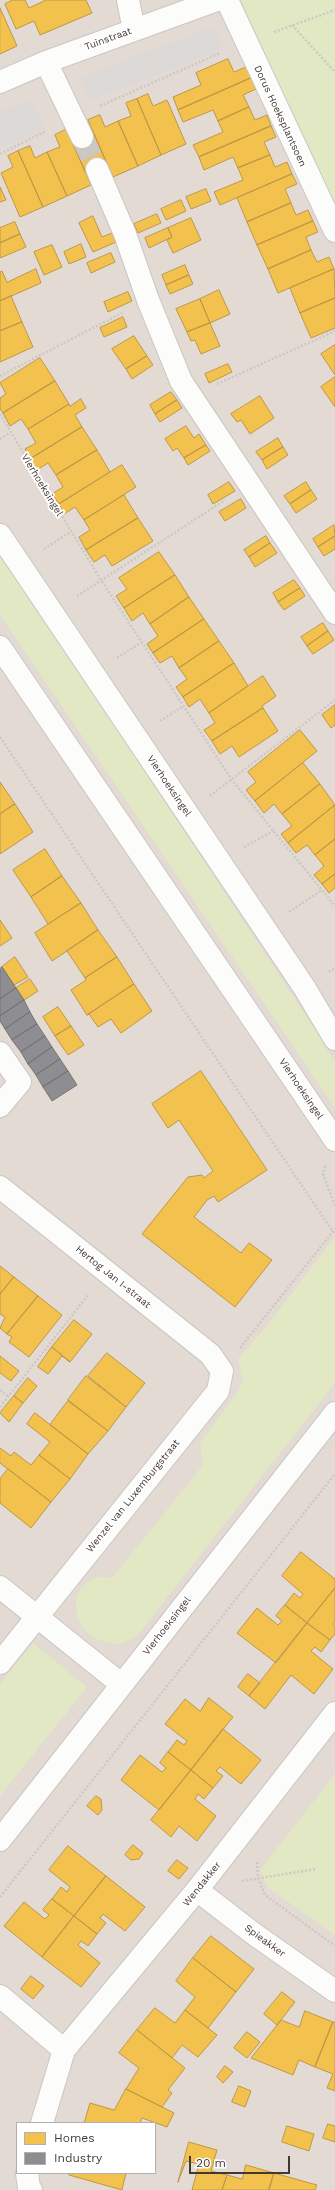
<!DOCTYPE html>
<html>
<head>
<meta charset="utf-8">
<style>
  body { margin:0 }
  #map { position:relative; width:335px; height:2190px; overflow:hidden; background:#eeeae6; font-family:"Work Sans",sans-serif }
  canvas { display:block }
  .legend { position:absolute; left:16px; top:2122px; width:140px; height:52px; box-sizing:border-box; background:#fff; border:1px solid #b4b0ad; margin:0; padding:5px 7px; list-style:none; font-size:12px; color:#433933 }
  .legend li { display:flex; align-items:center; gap:8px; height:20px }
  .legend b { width:20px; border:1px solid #b4b0ad }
  .scale { position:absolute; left:189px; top:2156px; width:101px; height:18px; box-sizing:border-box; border:2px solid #433933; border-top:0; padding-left:5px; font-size:12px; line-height:14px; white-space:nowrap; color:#433933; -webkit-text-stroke:3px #fff; paint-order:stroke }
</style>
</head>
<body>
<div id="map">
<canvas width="335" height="2190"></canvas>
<ul class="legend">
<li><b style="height:11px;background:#f2c14e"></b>Homes</li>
<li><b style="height:11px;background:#8d8d92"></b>Industry</li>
</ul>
<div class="scale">20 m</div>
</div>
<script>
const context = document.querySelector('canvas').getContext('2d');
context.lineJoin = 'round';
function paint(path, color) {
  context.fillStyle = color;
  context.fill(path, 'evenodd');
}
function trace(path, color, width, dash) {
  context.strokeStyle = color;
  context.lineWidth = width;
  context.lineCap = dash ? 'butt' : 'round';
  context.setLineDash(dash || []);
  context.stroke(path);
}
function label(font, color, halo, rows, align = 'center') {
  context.font = font + ' "Work Sans",sans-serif';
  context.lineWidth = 4;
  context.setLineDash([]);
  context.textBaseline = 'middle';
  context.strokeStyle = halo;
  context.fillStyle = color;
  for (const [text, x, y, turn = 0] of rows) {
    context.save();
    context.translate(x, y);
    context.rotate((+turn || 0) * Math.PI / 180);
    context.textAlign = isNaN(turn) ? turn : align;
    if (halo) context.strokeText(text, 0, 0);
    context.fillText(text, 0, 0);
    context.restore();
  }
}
const residential = new Path2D(`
  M0,0h335v2190h-335zM17,2123h138v50h-138z`);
const green = new Path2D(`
  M240,0h95v213l-97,-199z
  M0,552l316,479 19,31v46l-335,-493z
  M335,1237v146l-198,253 -17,8c-8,-1 -17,-2 -24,-5 -25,-13 -29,-53 1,-61 4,-2 10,0 15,0l91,-113 -3,-22 39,-53 4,-12 -5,-19 26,-30z
  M33,1643l54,44 -87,109v-112z
  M335,1774v161l-68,-48 -7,-17z`);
const parking = new Path2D(`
  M214,26l9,24 -134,51 -9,-24z
  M31,98l13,31 -44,20v-37z`);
const homes = new Path2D(`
  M13,0h12l4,8 17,-8h40l6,13 -52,22 -6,-14 -18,8 -11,-25z
  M0,8l17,38 -17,8z
  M228,59l6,13 12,-5 5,11 -73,32 -5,-13 28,-12 -5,-12z
  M251,78l5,11 -13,6 6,12 -31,14 -5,-11 -30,12 -5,-12z
  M148,94l5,12 14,-6 19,44 -25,11 -24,-56z
  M137,99l24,56 -23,11 -20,-45 13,-5 -5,-13z
  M249,107l6,13 12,-5 4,11 -72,31 -6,-12 30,-13 -5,-11z
  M100,115l5,12 13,-6 20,45 -25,11 -25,-57z
  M271,126l5,11 -12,5 6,13 -32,13 -5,-11 -29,13 -5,-13z
  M67,129l24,56 -24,11 -20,-44 13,-5 -5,-12z
  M93,132l14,32 -21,10 -14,-32z
  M30,146l5,12 12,-6 20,44 -24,11 -25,-56z
  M18,151l25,56 -23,10 -19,-44 12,-6 -5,-11z
  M270,155l5,12 12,-5 5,12 -72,31 -6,-13 29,-12 -5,-12z
  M292,174l5,10 -12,5 6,14 -44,19 -10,-24z
  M0,187l6,13 -6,2z
  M206,189l5,12 -20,8 -5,-12z
  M181,200l5,11 -20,9 -5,-11z
  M291,203l5,12 12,-5 5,11 -56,24 -10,-23z
  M157,214l4,9 -23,10 -4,-9z
  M93,216l9,21 10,-4 4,9 -23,10 -14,-29z
  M191,218l10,22 -28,13 -6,-13 5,-3 -4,-9z
  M313,221l5,11 -12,5 5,13 -43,19 -11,-24z
  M15,222l5,12 -20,9v-15z
  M168,228l4,9 -23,11 -4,-10z
  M20,234l6,13 -26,11v-15z
  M81,244l5,13 -17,7 -5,-12z
  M52,245l10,22 -18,8 -10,-23z
  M311,250l6,12 12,-5 5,12 -56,24 -10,-24z
  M111,253l4,9 -24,11 -4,-10z
  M185,265l4,10 -23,10 -4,-10z
  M36,269l5,14 -41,18v-29l2,-1 5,11z
  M334,269l1,29 -35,15 -10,-25z
  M189,275l4,9 -23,10 -4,-9z
  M219,290l11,24 -20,9 -10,-24z
  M128,292l4,9 -24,11 -4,-10z
  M11,296l11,26 -22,9v-30z
  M335,298v30l-24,10 -11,-25z
  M200,299l10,24 -23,9 -11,-23z
  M123,317l4,10 -23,10 -4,-9z
  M22,322l11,25 -33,15v-31z
  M210,323l10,23 -19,8 -6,-14 -4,1 -4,-9z
  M134,336l13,20 -21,13 -14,-20z
  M335,345v30l-14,-21z
  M147,356l6,9 -21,14 -6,-10z
  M40,358l15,23 -52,32 -3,-4v-11l6,-4 -6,-11z
  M228,364l4,8 -23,11 -4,-9z
  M335,377v30l-14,-20z
  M55,381l14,23 -41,25 -7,-10 -11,7 -7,-13z
  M171,392l6,8 -22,14 -5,-9z
  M260,396l14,22 -24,16 -9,-14 -4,2 -6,-8z
  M81,399l5,9 -11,7 7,12 -52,32 -5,-10 11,-6 -8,-14 41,-25 1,2z
  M177,400l5,8 -22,14 -5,-8z
  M186,426l8,12 5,-4 7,11 -22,13 -7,-10 -4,3 -8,-12z
  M82,427l15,23 -41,25 -8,-12 -11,7 -7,-11z
  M278,438l5,9 -21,13 -6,-8z
  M206,445l4,6 -22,14 -4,-7z
  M283,447l5,8 -21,14 -5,-9z
  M97,450l13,22 -51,32 -7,-10 11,-7 -7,-12z
  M122,465l14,22 -52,33 -9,-13 -11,7 -5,-10z
  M229,482l6,9 -22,13 -5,-9z
  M306,482l5,8 -21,14 -6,-8z
  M311,490l6,9 -21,14 -6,-9z
  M124,495l14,23 -52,32 -7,-13 11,-7 -6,-10z
  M241,499l5,9 -21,13 -6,-9z
  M138,518l15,23 -41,25 -7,-11 -11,7 -8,-12z
  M334,525l1,11 -17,11 -5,-8z
  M266,536l4,7 -21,14 -5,-7z
  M335,536v13l-11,7 -6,-9z
  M270,543l7,10 -22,14 -6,-10z
  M159,552l16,23 -51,33 -8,-12 11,-7 -8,-11z
  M175,575l14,22 -39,27 -7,-11 -11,8 -8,-13z
  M294,580l6,8 -22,14 -5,-9z
  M300,588l5,8 -21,14 -6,-8z
  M189,597l15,22 -51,34 -6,-9 11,-8 -8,-12z
  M204,619l15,22 -40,27 -7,-12 -12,7 -7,-10z
  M323,623l5,8 -21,15 -6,-9z
  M328,631l6,9 -21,14 -6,-8z
  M219,641l15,22 -51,34 -7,-10 11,-8 -8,-11z
  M234,663l14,23 -39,27 -9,-14 -11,8 -6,-10z
  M263,676l13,20 -14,10 1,2 -51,33 -8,-11 11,-7 -6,-10z
  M335,705v20l-4,3 -9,-13z
  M263,708l15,23 -39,26 -7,-11 -12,8 -8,-13z
  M300,730l17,21 -62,50 -9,-11 10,-8 -8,-10z
  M303,763l17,21 -38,30 -8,-10 -10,9 -9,-12z
  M0,782l15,22 -15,10z
  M320,784l15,21 -47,38 -7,-9 11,-8 -10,-12z
  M15,804l18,28 -33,22v-40z
  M335,805v34l-20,16 -8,-10 -11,8 -8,-10z
  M335,839v35l-13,10 -8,-9 10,-9 -9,-11z
  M45,849l17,27 -31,21 -18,-27z
  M335,874v14l-6,5 -7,-9z
  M62,876l19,27 -33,21 -17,-27z
  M81,903l17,27 -46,31 -17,-28z
  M0,920l12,18 -12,8z
  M98,930l19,27 -32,21 -18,-27z
  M15,957l13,20 -14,8 -12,-18z
  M117,957l17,27 -47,31 -16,-25 15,-10 -1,-2z
  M30,979l8,12 -14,9 -8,-12z
  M134,984l18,27 -31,22 -10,-14 -13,8 -9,-13 -2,1z
  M58,1007l13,19 -16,10 -12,-19z
  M71,1026l13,19 -16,10 -13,-19z
  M201,1071l66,99 -49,32 -4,-6 -7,4 -13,17 47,36 8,-10 23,17 -37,47 -93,-73 46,-57 14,-2 2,3 9,-7 -34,-51 -11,8 -16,-24z
  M0,1266l14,11 -14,17z
  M14,1277l24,19 -31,38 -7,-6 5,-11 -5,-3v-20z
  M38,1296l24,19 -33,42 -20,-15 3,-5 -5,-3z
  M74,1320l18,14 -22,28 -18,-15z
  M52,1347l18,15 -8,-6 -14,18 -10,-7z
  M107,1353l38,30 -19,24 -38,-31z
  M0,1356l19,15 -8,10 -11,-8z
  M86,1376l40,31 -18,24 -40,-31z
  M28,1378l9,8 -14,17 -9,-7z
  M14,1396l9,7 -14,19 -9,-9z
  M68,1401l40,30 -20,23 -38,-29z
  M35,1413l53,41 -18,25 -31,-24 11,-13 -23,-18z
  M0,1448l11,8 3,-4 17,13 8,-10 31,24 -19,23 -51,-39z
  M8,1469l43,33 -20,26 -31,-25v-24z
  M301,1552l34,27v9l-28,35 -22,-18 9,-12 6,5 3,-4 -21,-18z
  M335,1588v34l-2,2 2,2v8l-5,6 -23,-17z
  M285,1605l22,18 -31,40 -39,-30 20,-25 21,17 4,-4 -6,-5z
  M307,1623l23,17 -9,12 -6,-5 -4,4 22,18 -19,25 -23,-19 -26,34 -16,-13z
  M248,1674l12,9 -11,13 -11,-9z
  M209,1698l24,19 -42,53 -23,-18 9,-12 7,5 3,-4 -22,-17 20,-25 15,12z
  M223,1729l38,31 -20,24 -21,-17 -4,4 7,5 -10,12 -22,-18z
  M168,1752l23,18 -32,40 -38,-30 19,-25 22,17 4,-4 -6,-5z
  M191,1770l22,18 -9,11 -6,-5 -3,5 21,17 -19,25 -18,-15 -8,11 -20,-17z
  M96,1796l5,3 1,11 -4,5 -11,-9z
  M133,1845l10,8 -4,6 -8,1 -6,-5z
  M68,1846l38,30 -32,40 -22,-17 9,-12 6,5 3,-5 -21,-17z
  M177,1860l11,8 -9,11 -11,-8z
  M106,1876l39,31 -20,24 -22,-17 -3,4 6,5 -9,11 -23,-18z
  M52,1899l22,17 -32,41 -38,-31 20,-24 21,17 4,-4 -6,-5z
  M74,1916l23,18 -9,12 -7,-5 -3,4 22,18 -19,24 -39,-30z
  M211,1936l43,33 -18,23 -43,-34z
  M193,1958l43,34 -28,36 -23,-18 10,-13 -19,-16z
  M31,1976l13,10 -11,13 -12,-10z
  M282,1992l13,10 -18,23 -13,-11z
  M155,2008l20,15 10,-13 32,25 -19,22 -16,-12 -10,13 -35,-28z
  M305,2011l28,11 -18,45 -16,-7 -6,15 -42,-17 30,-38 18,7z
  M333,2022h2v69l-8,-3 6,-14 -18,-7z
  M137,2030l48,38 -17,22 4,3 -10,14 -36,-18 13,-21 -20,-15z
  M247,2032l13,10 -13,16 -13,-10z
  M225,2066l8,6 -10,11 -6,-6z
  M239,2086l12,5 -6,16 -13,-5z
  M126,2089l48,24 -7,14 -25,-9 -2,5h-56l6,-20 24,7z
  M328,2124l7,2v16l-12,-4z
  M287,2126l27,8 -5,17 -27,-9z
  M189,2142l28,8 -6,21 16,4 -5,15h-30l7,-26 -13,-3 -8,21z
  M246,2165l28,8 -5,17h-47l5,-15 15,4z
  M70,2173h56l-4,17 -53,-15z
  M274,2173l43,12 -2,5h-46z`);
const industry = new Path2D(`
  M2,967l14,21 -16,11v-30z
  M16,988l8,12 -24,16v-17z
  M24,1000l6,12 -25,17 -5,-8v-5z
  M30,1012l7,12 -25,16 -7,-11z
  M37,1024l8,12 -24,16 -9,-12z
  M45,1036l7,11 -24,17 -7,-12z
  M52,1047l8,12 -24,16 -8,-11z
  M60,1059l8,12 -25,16 -7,-12z
  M68,1071l9,14 -25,16 -9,-14z`);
const minorTunnel = new Path2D(`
  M82,137l15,32`);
const path = new Path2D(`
  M292,25l43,47
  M274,32l61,-22
  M100,106l120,-53
  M0,154l46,-23
  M0,376l122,-63
  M217,384l118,-53
  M0,414l101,166 131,200 103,126
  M0,439l11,-7
  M44,549l26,-17
  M77,596l148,-96
  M117,658l25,-16
  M160,721l24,-15
  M0,737l333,495
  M210,796l125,-96
  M244,847l29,-16
  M289,912l33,-22
  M329,972l6,-4
  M325,1166l-2,8 12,32
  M240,1348l95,-119
  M0,1390l8,6
  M0,1407l89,-113
  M257,1862l1,16 7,17 70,51
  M242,1881l74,-12
  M0,1897l335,-423`);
const minor = new Path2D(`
  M128,0l6,30
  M227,0l108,231
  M46,62l36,75
  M0,82l46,-20 171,-62
  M97,169l28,65 23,66 33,81 154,232
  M0,535l304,452 31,52
  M0,647l335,493
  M0,1053l20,29 -20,24
  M0,1187l210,167 12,17 -4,20 -218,272
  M0,1587l121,97
  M0,1840l335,-427
  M197,1890l57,44 81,57
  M0,1996l64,54
  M42,2123l22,-73 133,-160 138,-177
  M27,2173l2,15 2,2`);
const streetNames = [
  ["Tuinstraat",108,39,-20],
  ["Dorus Hoeksplantsoen",280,116,65],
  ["Vierhoeksingel",42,485,59],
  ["Vierhoeksingel",169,786,56],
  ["Vierhoeksingel",301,1089,56],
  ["Hertog Jan I-straat",113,1277,39],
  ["Wenzel van Luxemburgstraat",133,1496,-51],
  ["Vierhoeksingel",167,1626,-52],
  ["Wendakker",202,1884,-51],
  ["Spieakker",265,1941,36]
];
paint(residential, '#e3dad3');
paint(green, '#e2e8c4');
paint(parking, '#ddd9d6');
paint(homes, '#f2c14e');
trace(homes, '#be9846', 1);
paint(industry, '#8d8d92');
trace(industry, '#777476', 1);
trace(minorTunnel, '#ccc7c2', 22, [22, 11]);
trace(minor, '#cac6c2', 24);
trace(path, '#ccc9c5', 2.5, [2, 2]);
trace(minor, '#fcfcfb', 22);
label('10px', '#433933', '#fff', streetNames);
</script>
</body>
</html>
